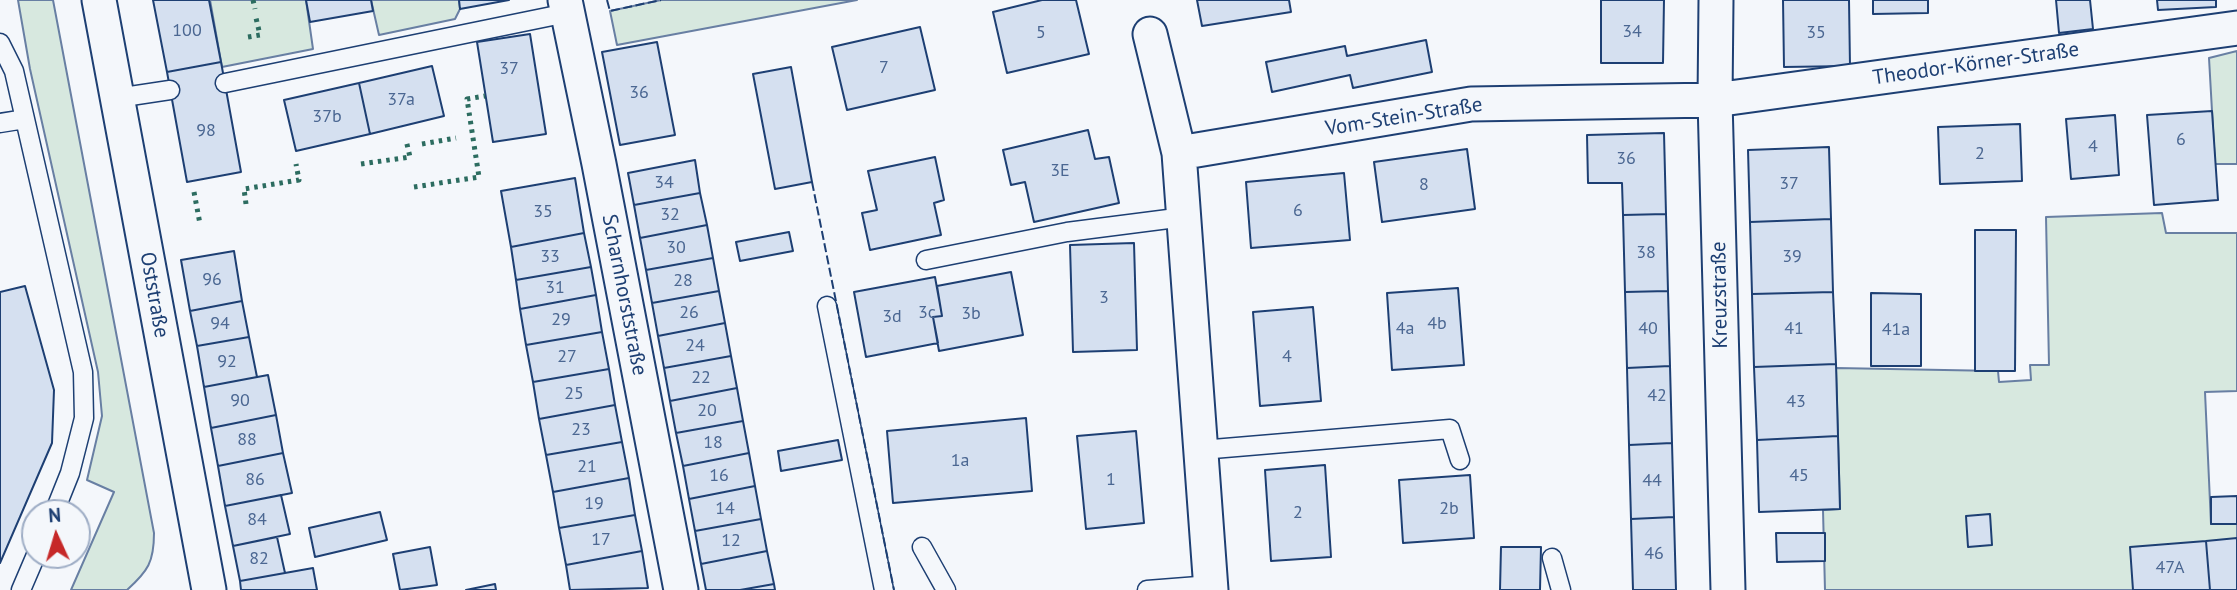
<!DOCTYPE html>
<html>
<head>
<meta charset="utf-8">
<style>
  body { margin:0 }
  #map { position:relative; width:2237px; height:590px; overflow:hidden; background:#f4f7fb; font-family:"PT Sans",sans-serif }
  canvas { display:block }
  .north { position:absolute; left:21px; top:499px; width:70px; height:70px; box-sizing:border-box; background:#f4f7fb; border:2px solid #9eadc5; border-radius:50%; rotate:356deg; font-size:19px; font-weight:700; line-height:28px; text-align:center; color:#1d3f73 }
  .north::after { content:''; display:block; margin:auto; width:24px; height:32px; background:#c62828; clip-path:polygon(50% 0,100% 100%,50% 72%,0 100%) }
</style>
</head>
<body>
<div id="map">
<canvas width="2237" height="590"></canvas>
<div class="north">N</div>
</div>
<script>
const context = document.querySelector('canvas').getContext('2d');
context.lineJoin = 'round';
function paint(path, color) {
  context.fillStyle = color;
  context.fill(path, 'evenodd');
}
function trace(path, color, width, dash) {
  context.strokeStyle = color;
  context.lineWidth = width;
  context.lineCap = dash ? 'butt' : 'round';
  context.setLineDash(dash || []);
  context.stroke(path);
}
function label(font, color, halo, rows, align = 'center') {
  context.font = font + ' "PT Sans",sans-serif';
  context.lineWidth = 5;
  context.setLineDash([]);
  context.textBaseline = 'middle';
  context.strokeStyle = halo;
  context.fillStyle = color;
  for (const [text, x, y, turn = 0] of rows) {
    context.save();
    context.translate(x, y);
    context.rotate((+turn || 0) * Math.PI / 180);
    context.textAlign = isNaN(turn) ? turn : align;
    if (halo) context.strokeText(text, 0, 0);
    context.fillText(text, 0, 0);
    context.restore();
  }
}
const green = new Path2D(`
  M18,0h35l101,533c0,29 -6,38 -27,57h-56l43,-98 -27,-12 15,-64 -4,-44 -68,-303z
  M210,0h96l7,49 -91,18z
  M371,0h88l1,9 -5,10 -76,16z
  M661,0h196l-240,45 -7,-34z
  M2237,51v113h-22l-6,-106z
  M2162,213l4,20h71v158l-32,1 6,132h26v66h-412l-2,-80 17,-1 -4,-141 162,3 1,11 32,-2 -1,-15h19l-3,-148z`);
const building = new Path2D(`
  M153,0h56l12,62 -54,10z
  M306,0h65l2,11 -63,11z
  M459,0h50l-49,9z
  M1042,0h34l13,54 -82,19 -14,-61z
  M1197,0h92l2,12 -89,14z
  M1601,0h63l-1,63h-62z
  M1783,0h66l1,66 -66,1z
  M1873,0h55v13l-55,1z
  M2056,0h34l3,29 -34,4z
  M2157,0h59v7l-58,3z
  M920,27l15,63 -88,20 -15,-63z
  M530,34l16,100 -53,8 -16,-100z
  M1426,40l6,32 -79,16 -3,-13 -78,17 -6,-30 79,-16 2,10z
  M657,42l18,93 -55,10 -18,-93z
  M221,62l20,110 -54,10 -20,-110z
  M432,66l12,50 -74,18 -11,-51z
  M791,67l21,115 -37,7 -22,-115z
  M359,83l11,51 -74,17 -12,-51z
  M2212,111l6,89 -64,5 -7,-90z
  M2115,115l4,60 -48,4 -5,-60z
  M2020,124l2,57 -82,3 -2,-57z
  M1088,130l7,29 14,-2 10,46 -85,19 -9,-40 -14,3 -8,-35z
  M1664,133l2,81 -43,1 -1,-32h-34l-1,-48z
  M1829,147l2,72 -81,3 -2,-72z
  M1467,149l8,60 -93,13 -8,-60z
  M935,157l9,43 -10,3 7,32 -71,15 -8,-37 15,-3 -9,-39z
  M695,160l5,33 -66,12 -6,-32z
  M1344,173l6,67 -99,8 -5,-66z
  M575,178l9,55 -73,14 -10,-56z
  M700,193l7,32 -67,13 -6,-33z
  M1666,214l2,77 -43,1 -2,-77z
  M1831,219l2,73 -81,2 -2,-72z
  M707,225l6,33 -67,12 -6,-32z
  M1975,230h41l-1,141h-40z
  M789,232l4,19 -53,10 -4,-19z
  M584,233l7,34 -75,13 -5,-33z
  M1134,243l3,107 -64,2 -3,-107z
  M234,251l8,50 -52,10 -9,-51z
  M713,258l6,33 -67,12 -6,-33z
  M591,267l5,28 -76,14 -4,-29z
  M1011,272l12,63 -84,16 -6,-34 9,-1 -5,-30z
  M935,277l7,39 -9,1 5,26 -72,14 -12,-65z
  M25,286l29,104 -2,53 -52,120v-271z
  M1458,288l6,77 -72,5 -5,-77z
  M719,291l6,32 -67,13 -6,-33z
  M1668,291l2,75 -43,2 -2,-76z
  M1833,292l3,72 -82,3 -2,-73z
  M1871,293l50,1v72h-50z
  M596,295l6,37 -76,13 -6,-36z
  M242,301l7,36 -52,9 -7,-35z
  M1313,307l8,94 -61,5 -7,-94z
  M725,323l6,33 -67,12 -6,-32z
  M602,332l7,37 -76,13 -7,-37z
  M249,337l8,40 -53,10 -7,-41z
  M731,356l6,32 -67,13 -6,-33z
  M1836,364l2,72 -81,4 -3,-73z
  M1670,366l2,77 -43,2 -2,-77z
  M609,369l6,36 -76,14 -6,-37z
  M268,375l8,40 -65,13 -7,-41z
  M737,388l6,33 -67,12 -6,-32z
  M615,405l7,37 -76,13 -7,-36z
  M276,415l7,38 -65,13 -7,-38z
  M1026,418l6,73 -139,12 -6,-72z
  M743,421l6,32 -66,13 -7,-33z
  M1136,431l8,92 -58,6 -9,-93z
  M1838,436l2,73 -81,3 -2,-72z
  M838,440l4,20 -61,11 -3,-20z
  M622,442l7,36 -76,14 -7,-37z
  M1672,443l2,74 -43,2 -2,-74z
  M283,453l9,40 -67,13 -7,-40z
  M749,453l6,33 -66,13 -6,-33z
  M1325,465l6,92 -60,4 -6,-91z
  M1470,475l4,63 -71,5 -4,-63z
  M629,478l6,37 -76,13 -6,-36z
  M755,486l6,33 -66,12 -6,-32z
  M281,495l9,39 -57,12 -8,-40z
  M2237,496v28h-26v-27z
  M380,512l7,28 -72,17 -6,-29z
  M1990,514l2,31 -24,2 -2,-31z
  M635,515l7,36 -76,14 -7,-37z
  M1674,517l2,73h-43l-2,-71z
  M761,519l6,32 -66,13 -6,-33z
  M1776,533h49v28l-48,1z
  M277,537l8,36 -45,8 -7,-35z
  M2237,538v52h-27l-4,-49z
  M2206,541l4,49h-77l-3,-43z
  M430,547l7,38 -37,5 -7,-36z
  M1501,547h40l-1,43h-40z
  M642,551l6,37 -78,2 -4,-25z
  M767,551l7,33 -34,6h-34l-5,-26z
  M313,568l4,22h-76l-1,-9z
  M495,584l1,6h-30z
  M774,584l1,6h-35z`);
const service = new Path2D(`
  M0,43l14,28 11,48
  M225,83l342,-70
  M117,98l53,-8
  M0,123l25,-4 58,253 1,46 -14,55 -16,40
  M926,260l141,-28 117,-15
  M827,306l57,284
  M1201,450l249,-21 10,31
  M922,547l24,43
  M1552,558l9,32
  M21,590l15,-35
  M1147,590l64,-5`);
const minor = new Path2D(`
  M99,0l110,590
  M565,0l34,164 82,426
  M1716,0l-1,100 13,490
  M1150,34l29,119 32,437
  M1179,153l292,-49 244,-4 522,-72`);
const hedge = new Path2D(`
  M253,0l2,9
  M248,37l12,-2 -4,-17
  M422,144l34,-6
  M361,164l49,-7 -4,-17
  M414,187l65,-10 -12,-78 18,-3
  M194,192l6,32
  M246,204l-2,-15 55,-9 -3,-16`);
const fence = new Path2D(`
  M607,0l3,11 51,-11
  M812,182l82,408`);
const numberNames = [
  ["100",187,31],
  ["34",1632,32],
  ["5",1041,33],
  ["35",1816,33],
  ["7",884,68],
  ["37",509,69],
  ["36",639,93],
  ["37a",401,100],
  ["37b",327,117],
  ["98",206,131],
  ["6",2181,140],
  ["4",2093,147],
  ["2",1980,154],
  ["36",1626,159],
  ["3E",1060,171],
  ["34",664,183],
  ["37",1789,184],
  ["8",1424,185],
  ["6",1298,211],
  ["35",543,212],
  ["32",670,215],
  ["30",676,248],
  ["38",1646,253],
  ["33",550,257],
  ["39",1792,257],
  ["96",212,280],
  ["28",683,281],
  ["31",555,288],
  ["3",1104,298],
  ["26",689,313],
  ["3c",927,313],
  ["3b",971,314],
  ["3d",892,317],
  ["29",561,320],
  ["94",220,324],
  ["4b",1437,324],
  ["4a",1405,329],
  ["40",1648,329],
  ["41",1794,329],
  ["41a",1896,330],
  ["24",695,346],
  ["27",567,357],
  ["4",1287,357],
  ["92",227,362],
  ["22",701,378],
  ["25",574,394],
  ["42",1657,396],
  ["90",240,401],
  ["43",1796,402],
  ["20",707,411],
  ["23",581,430],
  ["88",247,440],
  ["18",713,443],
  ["1a",960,461],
  ["21",587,467],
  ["16",719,476],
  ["45",1799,476],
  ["86",255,480],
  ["1",1111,480],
  ["44",1652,481],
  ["19",594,504],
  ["14",725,509],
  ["2b",1449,509],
  ["2",1298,513],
  ["84",257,520],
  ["17",601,540],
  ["12",731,541],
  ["46",1654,554],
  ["82",259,559],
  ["47A",2170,568]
];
const streetNames = [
  ["Theodor-Körner-Straße",1976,64,-8],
  ["Vom-Stein-Straße",1404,117,-9],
  ["Oststraße",154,295,80],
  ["Scharnhorststraße",624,295,79],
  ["Kreuzstraße",1720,295,-91]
];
paint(green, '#d7e8df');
trace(green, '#687fa3', 2);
paint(building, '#d5e0f0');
trace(building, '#1d3f73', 2);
trace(service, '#1d3f73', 21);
trace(minor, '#1d3f73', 37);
trace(service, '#f4f7fb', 18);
trace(minor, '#f4f7fb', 33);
trace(hedge, '#2c6c60', 5, [3.5, 5]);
trace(fence, '#1d3f73', 2, [9, 3.5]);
label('18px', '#4b6792', null, numberNames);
label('21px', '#1d3f73', '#f4f7fb', streetNames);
</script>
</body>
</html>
